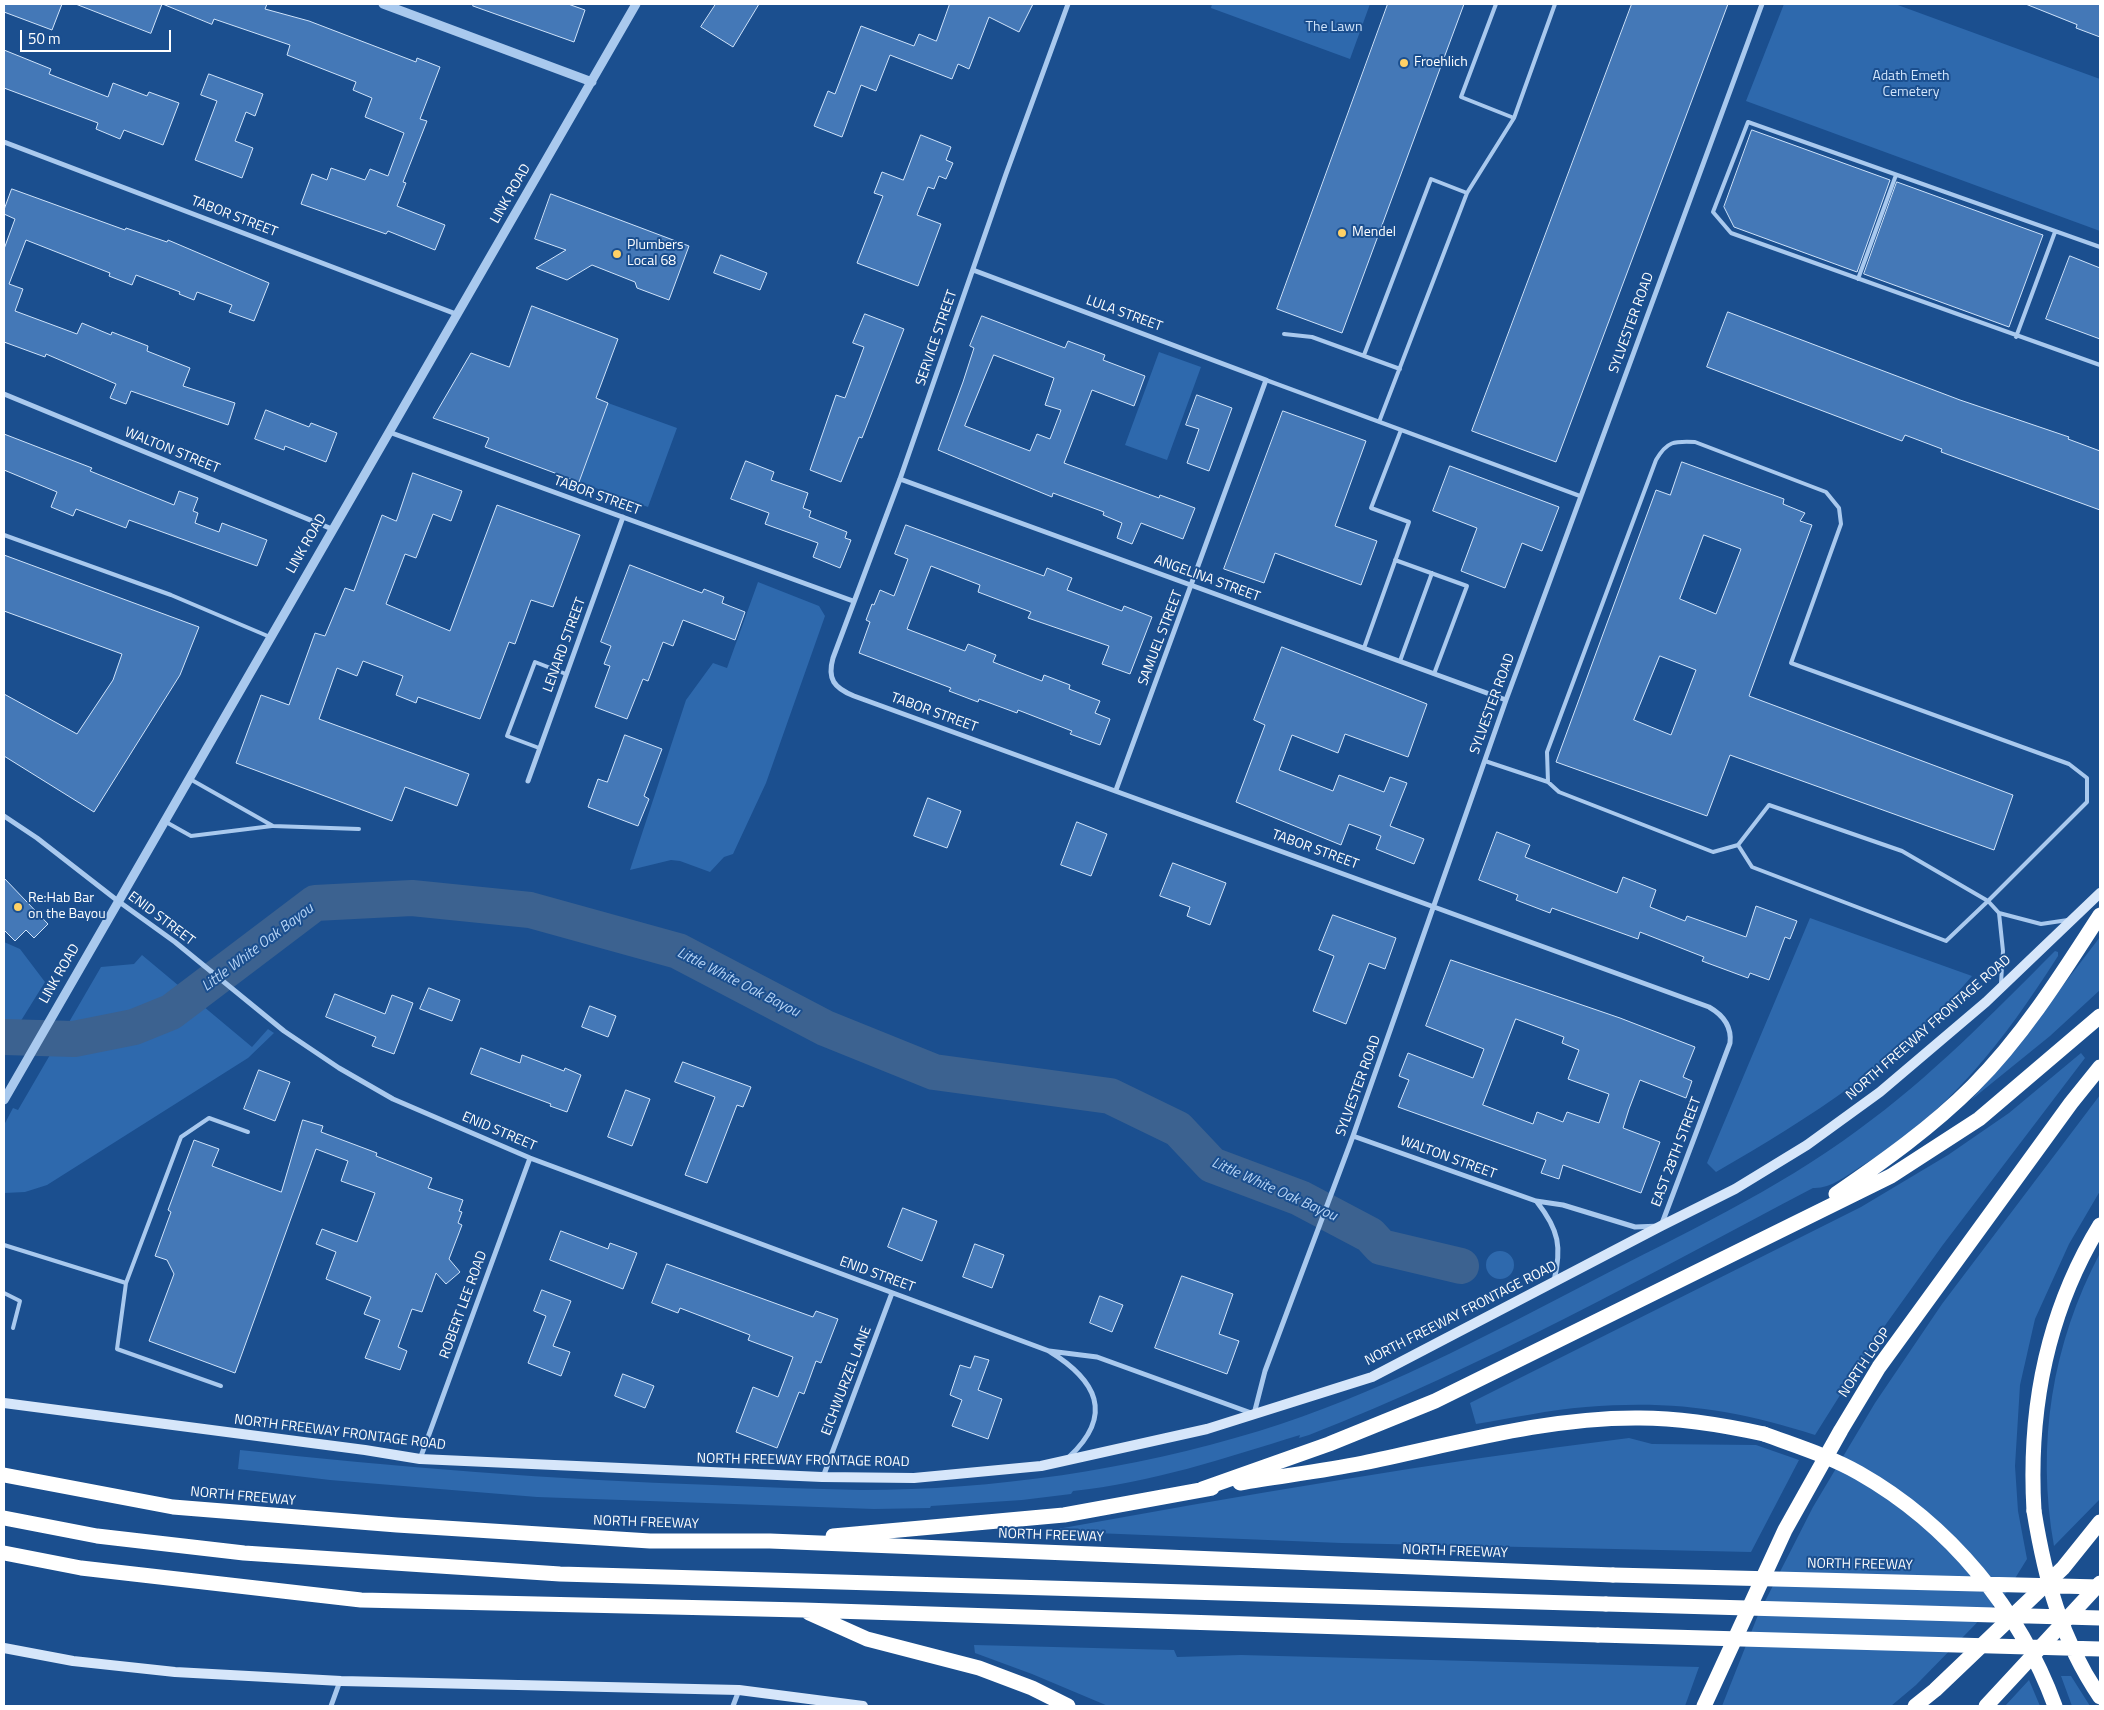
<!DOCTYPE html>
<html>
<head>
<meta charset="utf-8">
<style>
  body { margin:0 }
  #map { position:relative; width:2104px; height:1710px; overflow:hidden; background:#1b4f8f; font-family:"Titillium Web",sans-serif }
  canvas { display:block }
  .frame { position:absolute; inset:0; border:5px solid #fff; pointer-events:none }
  .scale { position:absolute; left:20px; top:30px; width:151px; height:22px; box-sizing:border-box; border:2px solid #fff; border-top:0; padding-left:6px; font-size:15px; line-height:18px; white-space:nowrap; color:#fff; -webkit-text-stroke:4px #1b4f8f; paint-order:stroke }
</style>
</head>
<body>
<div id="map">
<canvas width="2104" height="1710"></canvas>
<div class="frame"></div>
<div class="scale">50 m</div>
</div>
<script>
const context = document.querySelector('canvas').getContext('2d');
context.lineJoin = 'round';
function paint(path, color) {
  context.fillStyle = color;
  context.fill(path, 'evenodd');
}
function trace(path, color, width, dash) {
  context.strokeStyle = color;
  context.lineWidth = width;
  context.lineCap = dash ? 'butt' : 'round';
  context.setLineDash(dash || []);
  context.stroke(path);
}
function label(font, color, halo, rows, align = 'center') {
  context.font = font + ' "Titillium Web",sans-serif';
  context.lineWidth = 4;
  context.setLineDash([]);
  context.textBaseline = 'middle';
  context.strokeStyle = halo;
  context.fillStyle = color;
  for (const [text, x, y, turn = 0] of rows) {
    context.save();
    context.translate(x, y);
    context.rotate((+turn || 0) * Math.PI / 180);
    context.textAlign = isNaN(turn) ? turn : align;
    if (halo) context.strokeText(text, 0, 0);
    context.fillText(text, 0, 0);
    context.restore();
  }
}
const green = new Path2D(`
  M1212,4h158l-20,55 -139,-51z
  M1784,4h111l205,75v152l-354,-130z
  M1159,352l42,15 -34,93 -42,-15z
  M608,403l69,25 -29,79 -69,-25z
  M758,582l61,24 6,10 -59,167 -33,71 -9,3 -14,15 -30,-11 -9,-1 -41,10 56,-170 27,-37 14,5z
  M1810,918l162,58c-70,83 -162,142 -256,196l-9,-9z
  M2100,937v53l-50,46 -79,64 31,-35z
  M4,942l16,7 25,33 -41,66z
  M2055,951l3,1v4c-55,86 -109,157 -198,211 -14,9 -30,22 -47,21 -165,87 -330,179 -504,247l-10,3 1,-3c-75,23 -149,48 -227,56l-2,3 -49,6 -91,6 -1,2 -56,1 -337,-12 -207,-17 -92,-11 2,-19c157,17 314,30 473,35 49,2 98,4 148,5 133,0 270,-20 398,-59 117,-36 225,-94 333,-150 90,-47 184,-90 266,-151 72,-52 134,-116 197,-179z
  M142,955l110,92 16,-18 6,4 -26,25 -201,127 -22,7 -21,1v-68l9,-17 5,2 83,-143 33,-3z
  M2081,1053l4,5 -143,188 -66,92 -61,97c-80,-26 -145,-35 -229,-28 -37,3 -74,11 -110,17l-6,-21 391,-196 87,-52 61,-42z
  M2100,1095v96l-31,53 -34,75 -15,66 -5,81 3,45 9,48 -21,34 -90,92 -25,21h-169l36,-91 55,-108 62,-104 67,-99z
  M1486 1265a14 14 0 1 1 28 0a14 14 0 1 1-28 0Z
  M2100,1253v246l-46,47c-18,-102 -2,-202 46,-293z
  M1629,1438l23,6 104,1 43,15 -48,92 -410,-9 -295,-12c194,-35 388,-69 583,-93z
  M974,1645l200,5 3,7 64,-2 458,12 -14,39h-577l-76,-32 -57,-21z
  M2061,1676h10l19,30h-18z
  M2029,1680l11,26h-35z`);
const river = new Path2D(`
  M4,1037l70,2 60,-12 37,-15 144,-109 97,-5 118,12 148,41 147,77 109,44 176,24 68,33 34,36 88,33 70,37 11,12 80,19`);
const building = new Path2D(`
  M4,4h58l-10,26 -48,-18z
  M76,4h86l-11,29z
  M163,4h104l-2,5 44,12 107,41 1,-4 23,9 -20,52 7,2 -24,61 3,1 -9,23 48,19 -10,25 -47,-19 -2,3 -85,-30 11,-30 15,6 4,-12 34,12 5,-11 18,7 16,-43 -39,-16 7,-19 -19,-8 3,-8 -69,-27 3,-10 -76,-26 -2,5z
  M474,4h94l17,6 -11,32 -101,-36z
  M716,4h43l-26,43 -32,-20z
  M950,4h83l-14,28 -30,-15 -20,52 -11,-5 -6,15 -62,-24 -14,36 -15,-6 -19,52 -28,-11 14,-35 7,3 26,-68 53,20 5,-12 17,7z
  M1388,4h76l-122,329 -65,-24z
  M1632,4h96l-172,458 -84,-31z
  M2026,4h74v33l-24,-9 1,-3z
  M4,50l47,19 -2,5 59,23 5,-14 34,13 2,-4 30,11 -16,42 -39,-15 -4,9 -24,-10 2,-6 -94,-35z
  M209,74l54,20 -8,22 -9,-4 -11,29 18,7 -11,30 -47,-18 22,-59 -16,-6z
  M1752,130l138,50 -33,92 -123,-45 -10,-20z
  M921,135l30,12 -5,13 7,3 -7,16 -7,-3 -5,13 -6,-2 -11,28 24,9 -23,62 -61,-23 26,-67 -9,-3 8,-21 21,8z
  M1897,182l146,53 -34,92 -145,-53z
  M12,189l113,41 1,-2 41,14 1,-2 101,43 -15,38 -25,-9 3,-7 -35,-13 -3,8 -15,-6 1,-2 -44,-17 -4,10 -23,-9 1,-3 -84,-33 -17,44 14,5 -8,22 62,23 5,-11 29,12 1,-3 36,14 -1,5 43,17 -7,18 52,17 -7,22 -97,-34 -5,13 -16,-6 6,-14 -70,-30 -1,3 -41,-15v-93l11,-30 -11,-5v-4z
  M551,194l138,52 -20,54 -32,-12 -2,-6 -43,-17 -25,15 -31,-12 30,-18 -31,-11z
  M721,255l46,18 -7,17 -46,-17z
  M2070,256l30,12v71l-54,-20z
  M532,306l86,33 -22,59 12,5 -29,79 -94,-35 4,-9 -56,-20 38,-65 38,14z
  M1728,312l232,88 109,37 -1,2 32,12v59l-159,-58 1,-3 -37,-14 -3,6 -195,-74z
  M865,314l39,15 -42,109 -3,-1 -18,45 -31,-12 26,-75 9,3 19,-51 -11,-4z
  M982,316l83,32 3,-7 37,14 -2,5 42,16 -11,30 -42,-16 -28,73 95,35 1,-3 35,13 -12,31 -42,-16 -9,21 -15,-6 5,-15 -19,-8 1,-3 -51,-19 -1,4 -114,-47 25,-68 11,-34 -4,-2zM994,355l60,23 -9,27 16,5 -11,29 -13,-5 -7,17 -65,-25z
  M1197,395l35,13 -23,63 -22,-8 12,-34 -13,-4z
  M266,410l43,17 2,-4 26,10 -11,29 -41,-16 -1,4 -29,-11z
  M1283,411l83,30 -31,85 42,15 -16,44 -86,-32 -11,30 -40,-14z
  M4,434l88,34 -2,3 84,34 5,-14 19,7 -5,13 5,2 -3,10 24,9 3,-9 45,17 -10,26 -128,-46 -3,8 -50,-19 -3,7 -22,-9 6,-15 -53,-22z
  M746,461l28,11 -3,8 37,13 -5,15 8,3 -2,6 38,15 -2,6 6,2 -11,28 -27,-11 5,-14 -53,-19 4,-11 -38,-14z
  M1682,462l102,37 -1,5 22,9 -5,8 12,4 -63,171 264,99 -19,55 -264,-95 -23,61 -151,-54 100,-272 14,5zM1704,535l37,14 -25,65 -36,-15zM1660,656l36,14 -25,65 -37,-15z
  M1450,466l109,41 -17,44 -20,-8 -17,45 -44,-17 16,-43 -44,-17z
  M413,473l49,18 -11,30 -18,-7 -17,44 -11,-4 -19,50 64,27 47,-126 83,30 -27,72 -22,-7 -16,44 -6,-2 -29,77 -62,-22 -2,6 -20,-8 7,-19 -40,-15 -6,15 -20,-8 -18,51 150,55 -12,32 -52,-19 -13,34 -156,-58 25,-68 28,10 26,-72 10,3 20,-48 9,3 28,-76 14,6z
  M906,525l138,51 3,-8 25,10 -5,12 55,21 2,-5 28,11 -22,57 -28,-10 7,-18 -81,-28 3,-6 -53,-20 2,-7 -49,-19 -24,63 58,22 3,-7 28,11 -3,7 49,19 2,-6 26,10 -1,4 31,12 -5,12 15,6 -10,26 -30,-11 2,-3 -54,-21 -1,3 -38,-14 -1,3 -29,-11 2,-3 -92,-35 11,-31 -4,-2 6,-16 2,1 6,-15 14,6 14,-37 -13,-5z
  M4,555l195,72 -19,48 -86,137 -90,-56v-62l73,40 36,-54 9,-26 -118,-43z
  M630,565l72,28 2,-4 20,8 -2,6 23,9 -10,28 -52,-20 -10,26 -10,-4 -15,39 -5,-2 -16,40 -32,-12 15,-41 -6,-2 7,-18 -10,-4z
  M1282,647l145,57 -19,53 -63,-23 -7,19 -46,-18 -13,35 54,21 6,-16 45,17 6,-15 17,6 -17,43 34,13 -10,25 -38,-15 5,-13 -32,-12 -8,21 -105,-43 29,-77 -11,-5z
  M625,735l37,14 -18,47 5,3 -11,27 -50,-19 10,-28 9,3z
  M928,798l33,13 -14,37 -33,-12z
  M1077,822l30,12 -16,42 -30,-11z
  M1497,832l33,13 -5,12 92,36 6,-16 33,13 -6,17 35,14 2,-5 59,21 10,-31 41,15 -7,18 -5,-2 -16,43 -19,-7 -2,5 -46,-17 2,-4 -64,-25 -2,7 -86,-31 -2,5 -34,-13 2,-5 -39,-15z
  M1173,863l53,20 -16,42 -23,-9 3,-9 -30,-11z
  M4,878l44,46 -14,14 -8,-8 -11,11 -11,-11z
  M1333,915l63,23 -11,31 -16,-6 -23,61 -33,-13 21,-55 -15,-6z
  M1451,960l169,58 75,29 -12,30 9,4 -6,17 -46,-18 -11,29 -6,19 37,14 -19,51 -78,-28 -4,14 -18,-6 5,-13 -148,-53 11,-27 -10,-4 9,-23 65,25 11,-29 -58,-23zM1516,1019l48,18 -2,6 17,7 -11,29 41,15 -10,29 -32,-11 -4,10 -26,-10 -4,12 -50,-19z
  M429,988l31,12 -8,21 -32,-12z
  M335,994l50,20 7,-19 21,8 -19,51 -22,-8 4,-9 -50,-20z
  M590,1006l26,10 -8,21 -26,-10z
  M481,1048l39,15 2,-8 42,16 1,-3 16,7 -14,37 -17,-6 1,-2 -80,-30z
  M683,1062l68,25 -8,20 -6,-2 -30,78 -22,-8 30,-78 -40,-15z
  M259,1070l31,12 -15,39 -31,-12z
  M626,1090l24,9 -18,47 -24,-9z
  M303,1120l20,6 -2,6 56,21 -1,3 56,22 -4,10 35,12 -4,11 3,1 -4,11 4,2 -13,34 11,13 -14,12 -10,-11 -14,39 -10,-3 -14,38 9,4 -7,19 -35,-12 15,-38 -16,-6 7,-17 -45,-18 10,-27 -20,-8 6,-15 35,13 18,-49 -34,-12 7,-20 -32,-12 -81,224 -86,-32 25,-67 -7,-14 -12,-4 16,-44 -3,-2 26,-70 25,9 -7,17 69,26z
  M903,1208l34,13 -15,40 -34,-14z
  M561,1231l47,18 2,-6 27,10 -14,36 -73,-29z
  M975,1244l29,11 -12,33 -29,-11z
  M667,1264l146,53 3,-6 22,8 -17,44 -5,-2 -12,33 -5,-2 -22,56 -41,-16 17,-45 25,10 15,-40 -45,-17 2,-5 -70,-27 -2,5 -26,-10z
  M1182,1276l51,18 -14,40 20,7 -12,33 -72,-26z
  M542,1290l29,11 -18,45 17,6 -9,24 -33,-13 18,-47 -12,-5z
  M1100,1296l23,9 -11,27 -22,-9z
  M975,1356l14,4 -11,30 24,9 -14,40 -36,-13 10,-26 -12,-5 10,-30 10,3z
  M623,1374l31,12 -9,22 -30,-12z`);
const service = new Path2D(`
  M1496,4l-35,93 53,21
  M2100,247l-352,-125 -35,90 18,21 369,132
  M1858,279l38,-104
  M1284,334l28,3 88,32
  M2016,337l39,-105
  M1364,355l67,-176 36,14
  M1266,380l314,116
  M1379,422l88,-229 47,-75 41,-114
  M4,535l167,60 99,42
  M1395,560l72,26 -33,88
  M1364,648l45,-126 -38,-14 30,-78
  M1400,661l32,-88
  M539,748l-32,-12 28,-74 31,12
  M1485,761l63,21
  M190,779l83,47 86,3
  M166,822l25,14 81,-10
  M1738,845l14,22 194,74 42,-40 -86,-50 -133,-46 -31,40 -25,7 -154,-60 -11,-10 -1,-30 109,-292c11,-19 18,-19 39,-18l131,50 13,16 2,16 -50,139 278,101 18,14v24l-99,99 11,12
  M2001,983l2,-32 -4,-38 42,11 27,-4
  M4,1245l122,38 -9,66 104,37
  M126,1283l55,-146 28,-19 39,14
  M4,1293l16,8 -7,27`);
const minor = new Path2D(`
  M1068,4l-62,170 -106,305 -67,179c-6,21 1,30 21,38l855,311c14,8 23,19 21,36l-69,183 -26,1 -72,-22 -27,-4 -183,-65
  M4,142l452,172
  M973,270l293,110 -150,410
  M4,394l328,135
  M389,432l464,169
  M900,479l606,221
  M528,781l95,-264
  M4,816l33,22 81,63 57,41 109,89 55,37 54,31 137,59 519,193c47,29 66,63 20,106
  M1537,1202c22,28 25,45 17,79
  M1049,1351l48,6 157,57 11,-43 88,-235 153,-436 256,-696
  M420,1459l110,-301
  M823,1477l69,-184
  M331,1706l9,-25
  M733,1706l6,-16`);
const tertiary = new Path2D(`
  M383,4l209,78
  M4,1100l632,-1096`);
const secondary = new Path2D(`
  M4,1403l361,47 55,9 402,18 92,1 127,-12 166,-37 165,-52 289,-151 74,-37 72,-44 73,-53 106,-90 114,-109
  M4,1648l69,13 102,11 166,9 398,9 124,16`);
const motorway = new Path2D(`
  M1836,1194c48,-33 96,-67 137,-108 50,-50 89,-112 127,-171
  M4,1475l169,32 224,18 253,16h120l843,34
  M1240,1483c41,-7 83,-12 123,-20 92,-19 184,-46 277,-45 43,0 83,7 124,16
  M1202,1489l127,-45 106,-43 456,-225 88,-57 121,-103
  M2034,1511c-6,-102 13,-199 66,-286
  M4,1518l93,18 147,17 316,21 1046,30
  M833,1536l231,-21 148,-27
  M4,1553l77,15 280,32 442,10 795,25
  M809,1613l58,26 112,29 53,20 36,18
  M1704,1706l81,-176 56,-100 38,-63 192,-264 29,-36
  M1915,1706l20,-16 128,-122 37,-46
  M1986,1706l114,-123`);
const motorwayBridge = new Path2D(`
  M1764,1434c32,12 65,22 95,39 90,51 161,137 196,233
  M2034,1511c11,67 27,129 66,186
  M1613,1575l487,12
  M1606,1604l494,14
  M1598,1635l502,14`);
const markers = [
  [1404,63,5,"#ffd166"],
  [1342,233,5,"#ffd166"],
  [617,254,5,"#ffd166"],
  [18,907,5,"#ffd166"]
];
const parkNames = [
  ["The Lawn",1334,28],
  ["Adath Emeth",1911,77],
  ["Cemetery",1911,93]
];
const poiNames = [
  ["Froehlich",1414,63],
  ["Mendel",1352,233],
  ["Plumbers",627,246],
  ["Local 68",627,262],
  ["Re:Hab Bar",28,899],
  ["on the Bayou",28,915]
];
const streetNames = [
  ["LINK ROAD",511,194,-60],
  ["TABOR STREET",234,217,21],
  ["LULA STREET",1124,314,20],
  ["SYLVESTER ROAD",1632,323,-70],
  ["SERVICE STREET",937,338,-71],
  ["WALTON STREET",172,451,22],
  ["TABOR STREET",597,496,20],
  ["LINK ROAD",307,544,-60],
  ["ANGELINA STREET",1207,579,20],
  ["SAMUEL STREET",1161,638,-69],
  ["LENARD STREET",565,645,-70],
  ["SYLVESTER ROAD",1493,704,-70],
  ["TABOR STREET",934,713,20],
  ["TABOR STREET",1315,850,20],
  ["ENID STREET",161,919,37],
  ["LINK ROAD",60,974,-60],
  ["NORTH FREEWAY FRONTAGE ROAD",1929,1028,-41],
  ["SYLVESTER ROAD",1359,1086,-70],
  ["ENID STREET",499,1132,23],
  ["EAST 28TH STREET",1677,1152,-69],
  ["WALTON STREET",1448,1158,20],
  ["ENID STREET",877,1275,20],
  ["ROBERT LEE ROAD",464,1305,-70],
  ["NORTH FREEWAY FRONTAGE ROAD",1461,1314,-27],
  ["NORTH LOOP",1865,1363,-56],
  ["EICHWURZEL LANE",847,1381,-69],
  ["NORTH FREEWAY FRONTAGE ROAD",340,1433,7],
  ["NORTH FREEWAY FRONTAGE ROAD",803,1461,1],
  ["NORTH FREEWAY",243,1497,5],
  ["NORTH FREEWAY",646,1523,2],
  ["NORTH FREEWAY",1051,1536,2],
  ["NORTH FREEWAY",1455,1552,2],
  ["NORTH FREEWAY",1860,1565,1]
];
const waterNames = [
  ["Little White Oak Bayou",258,948,-37],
  ["Little White Oak Bayou",738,983,27],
  ["Little White Oak Bayou",1274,1190,24]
];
paint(green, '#2e69ad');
trace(river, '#3c6290', 36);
paint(building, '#4478b7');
trace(building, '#cfe3fa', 1);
trace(service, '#a9c9ee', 4);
trace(minor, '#a9c9ee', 5);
trace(tertiary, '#a9c9ee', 9);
trace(secondary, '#d6e6fa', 10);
trace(motorway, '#fff', 15);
trace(motorwayBridge, '#fff', 15);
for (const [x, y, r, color] of markers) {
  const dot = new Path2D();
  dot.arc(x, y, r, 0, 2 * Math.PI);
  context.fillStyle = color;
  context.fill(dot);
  trace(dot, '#1b4f8f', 2);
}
label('14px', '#cfe3fa', '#1b4f8f', parkNames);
label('14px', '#fff', '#1b4f8f', poiNames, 'left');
label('14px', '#fff', '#1b4f8f', streetNames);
label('italic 15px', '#b5d3f5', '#1b4f8f', waterNames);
</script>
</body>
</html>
